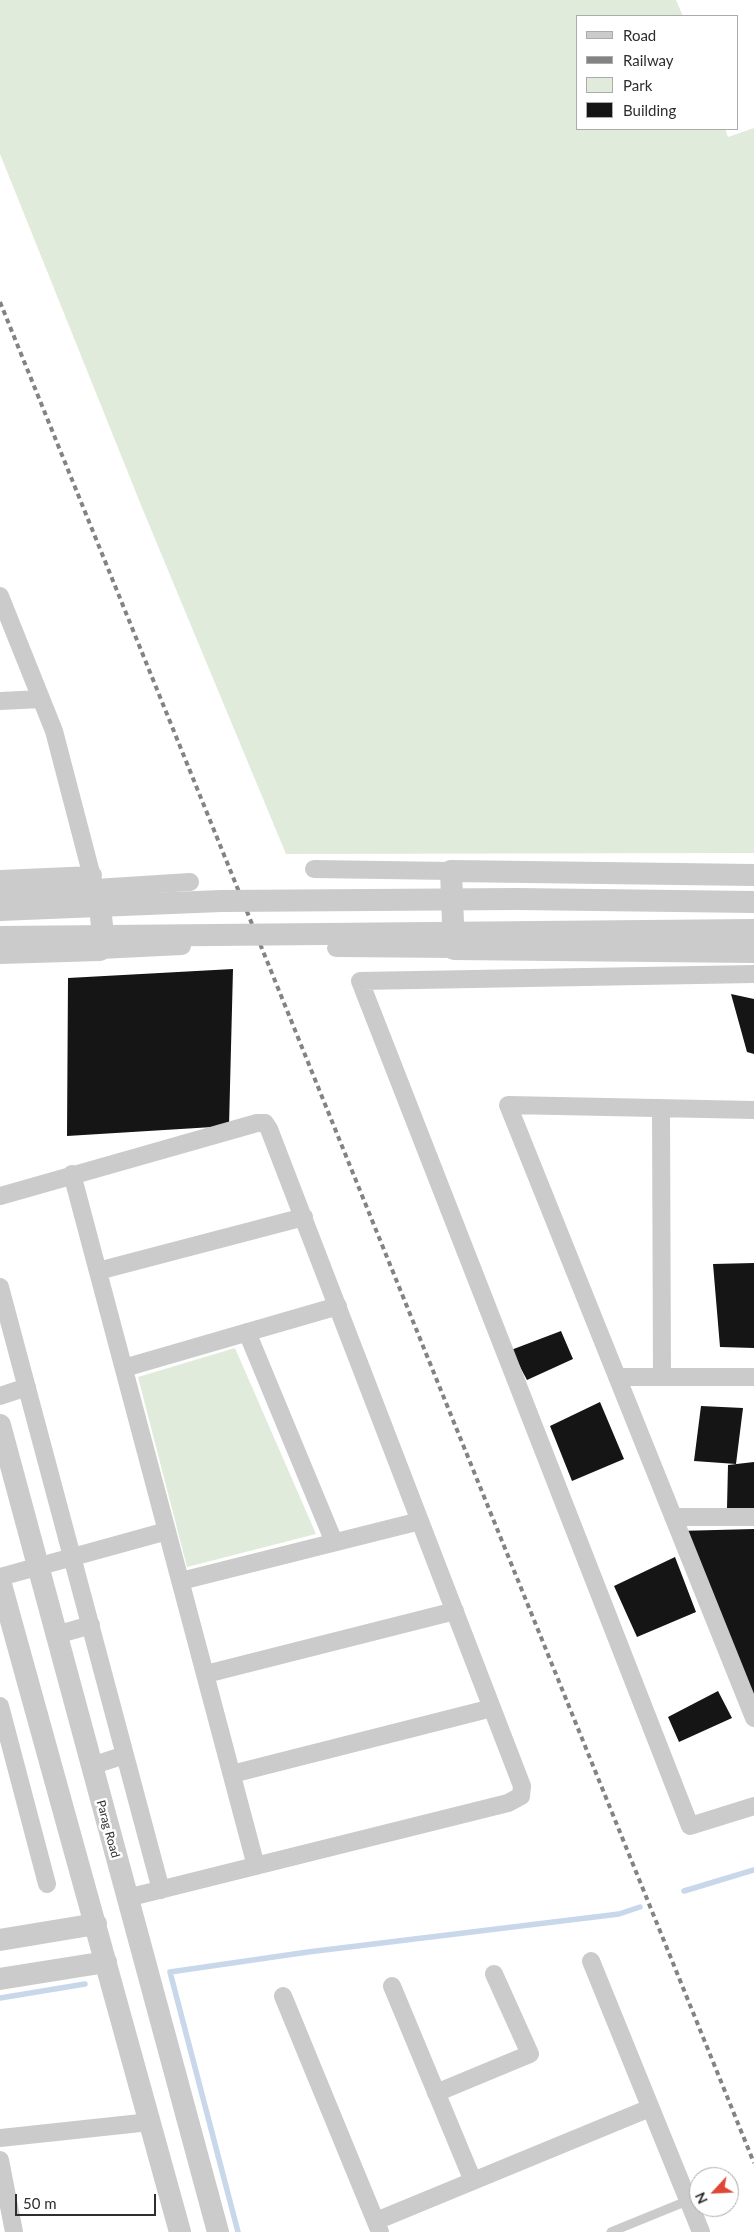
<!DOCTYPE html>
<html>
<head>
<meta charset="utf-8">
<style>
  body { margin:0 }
  #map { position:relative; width:754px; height:2232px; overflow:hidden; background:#fff; font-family:Lato,sans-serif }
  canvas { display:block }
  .legend { position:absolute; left:576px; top:15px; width:162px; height:115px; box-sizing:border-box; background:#fff; border:1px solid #ababab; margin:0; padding:6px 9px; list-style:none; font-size:15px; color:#2e2e2e }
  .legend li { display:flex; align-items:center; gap:10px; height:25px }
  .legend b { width:25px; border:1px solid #ababab }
  .north { position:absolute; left:689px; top:2167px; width:50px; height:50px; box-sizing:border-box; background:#fff; border:1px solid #ababab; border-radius:50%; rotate:245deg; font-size:14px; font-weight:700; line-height:20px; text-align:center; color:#2e2e2e }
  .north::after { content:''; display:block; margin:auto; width:18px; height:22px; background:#e04635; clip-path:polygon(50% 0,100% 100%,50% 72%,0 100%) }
  .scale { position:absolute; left:15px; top:2194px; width:141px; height:22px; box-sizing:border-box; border:2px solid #2e2e2e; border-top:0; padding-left:6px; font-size:15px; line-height:18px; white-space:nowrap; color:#2e2e2e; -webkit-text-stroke:4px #fff; paint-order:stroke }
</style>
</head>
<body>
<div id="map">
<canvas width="754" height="2232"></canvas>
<ul class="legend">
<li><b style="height:6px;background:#cbcbcb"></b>Road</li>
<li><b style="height:6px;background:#838383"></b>Railway</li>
<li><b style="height:14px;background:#e1ebdc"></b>Park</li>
<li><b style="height:14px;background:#151515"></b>Building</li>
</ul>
<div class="north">N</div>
<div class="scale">50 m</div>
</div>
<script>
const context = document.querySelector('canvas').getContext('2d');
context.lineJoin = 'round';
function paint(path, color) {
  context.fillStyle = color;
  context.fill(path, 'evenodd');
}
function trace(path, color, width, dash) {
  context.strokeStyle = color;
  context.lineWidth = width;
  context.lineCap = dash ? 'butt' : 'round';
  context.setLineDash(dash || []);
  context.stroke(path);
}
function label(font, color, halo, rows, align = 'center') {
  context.font = font + ' Lato,sans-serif';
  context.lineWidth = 5;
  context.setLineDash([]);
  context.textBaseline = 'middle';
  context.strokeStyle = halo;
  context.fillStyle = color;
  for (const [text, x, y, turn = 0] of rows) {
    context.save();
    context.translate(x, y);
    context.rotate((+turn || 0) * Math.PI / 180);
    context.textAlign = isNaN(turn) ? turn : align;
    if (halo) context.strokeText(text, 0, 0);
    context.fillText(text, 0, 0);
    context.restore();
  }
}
const green = new Path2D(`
  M0,0h676l7,16h-105v113h147l3,8 26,-9v725l-468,1 -143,-344 -143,-356z
  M235,1348l81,186 -129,33 -49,-190z`);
const stream = new Path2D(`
  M684,1891l70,-21
  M0,1998l85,-14
  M238,2232l-68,-260 138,-20 311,-38 21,-7`);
const building = new Path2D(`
  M233,969l-4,157 -162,10 1,-158z
  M731,994l23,5v55l-7,-2z
  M754,1263v85l-34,-1 -7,-83z
  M561,1331l12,28 -46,21 -16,-30z
  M600,1402l24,57 -52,22 -22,-55z
  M701,1406l42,2 -7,56 -42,-3z
  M754,1462v51l-27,-5 1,-43z
  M754,1529v176l-76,-174z
  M675,1557l21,55 -59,25 -23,-51z
  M718,1691l14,27 -53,24 -11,-25z`);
const service = new Path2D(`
  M611,2232l76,-31`);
const minor = new Path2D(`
  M0,596l54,135 41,157 95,-6
  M0,701l41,-2
  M314,869l137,2
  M0,879l93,-4
  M336,948l118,1
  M100,950l82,-4
  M754,974l-394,7 330,845 64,-20
  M661,1108l1,269
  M754,1110l-246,-5 246,613
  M72,1174l184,692
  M0,1196l257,-73h8l4,6 253,657 -1,10 -13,7 -381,95
  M98,1271l206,-54
  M0,1287l161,603
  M247,1332l87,210
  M124,1368l214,-62
  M617,1377h137
  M0,1396l27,-9
  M673,1517h81
  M0,1577l167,-46
  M181,1581l239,-60
  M56,1635l35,-10
  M206,1674l249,-63
  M0,1706l47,178
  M91,1766l34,-11
  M232,1774l260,-66
  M591,1961l110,271
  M392,1986l81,195
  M283,1996l97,236
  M436,2093l94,-39 -36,-80
  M0,2138l150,-16
  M0,2160l14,72
  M376,2221l274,-113`);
const tertiary = new Path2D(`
  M754,875l-303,-4 3,78 300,3
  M0,891l95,-3 4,9 5,48 -4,5 -100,3
  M0,1425l218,807
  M0,1581l180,651
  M0,1940l96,-16
  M0,1979l106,-17`);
const rail = new Path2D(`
  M0,302l754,1861`);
const tertiaryBridge = new Path2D(`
  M0,910l221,-9 296,-2 237,3
  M0,937l754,-7`);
const streetNames = [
  ["Parag Road",108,1829,75]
];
paint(green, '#e1ebdc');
trace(stream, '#c9d7ea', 5.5);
paint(building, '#151515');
trace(service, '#cbcbcb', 9);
trace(minor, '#cbcbcb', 18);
trace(tertiary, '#cbcbcb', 22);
trace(rail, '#838383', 4, [5, 4]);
trace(tertiaryBridge, '#cbcbcb', 22);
label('12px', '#2e2e2e', '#fff', streetNames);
</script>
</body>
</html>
